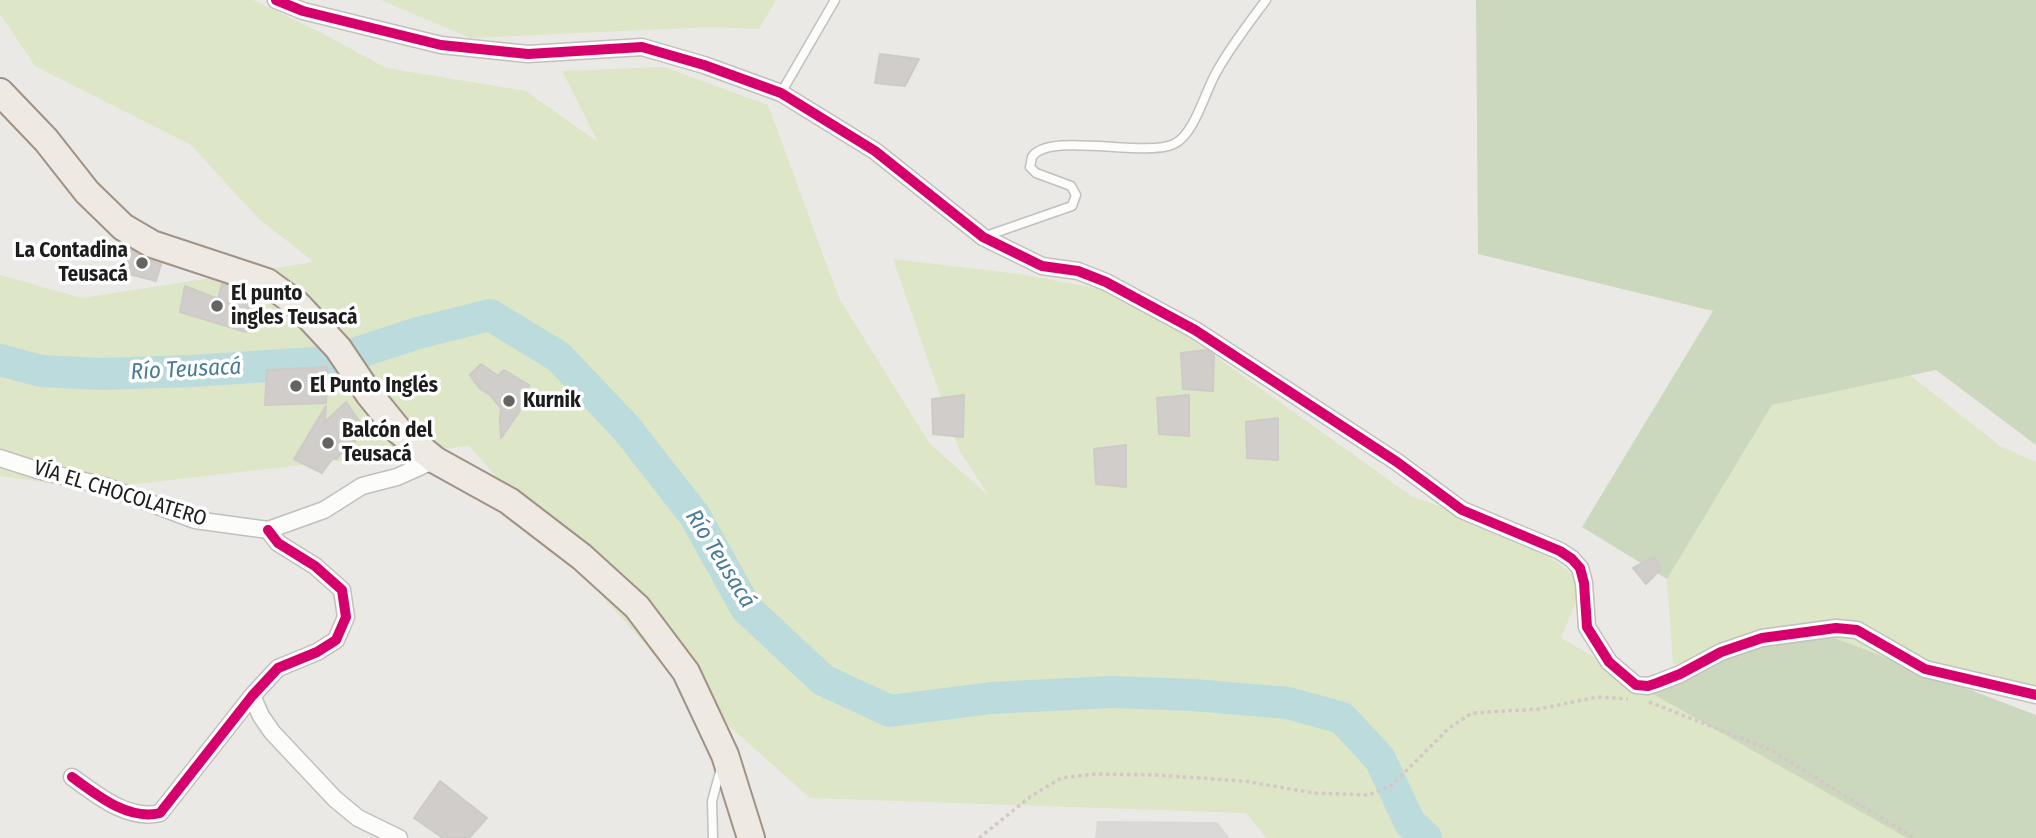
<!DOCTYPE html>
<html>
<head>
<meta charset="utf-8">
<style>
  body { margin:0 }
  canvas { display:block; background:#ebe9e6 }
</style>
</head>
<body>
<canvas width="2036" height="838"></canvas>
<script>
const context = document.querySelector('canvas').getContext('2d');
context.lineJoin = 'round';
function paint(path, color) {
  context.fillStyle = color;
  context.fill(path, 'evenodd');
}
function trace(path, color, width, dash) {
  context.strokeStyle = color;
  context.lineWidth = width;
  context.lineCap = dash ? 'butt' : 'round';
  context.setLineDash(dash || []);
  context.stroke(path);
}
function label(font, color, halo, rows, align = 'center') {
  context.font = font + ' "Fira Sans Condensed",sans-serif';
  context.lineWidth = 7;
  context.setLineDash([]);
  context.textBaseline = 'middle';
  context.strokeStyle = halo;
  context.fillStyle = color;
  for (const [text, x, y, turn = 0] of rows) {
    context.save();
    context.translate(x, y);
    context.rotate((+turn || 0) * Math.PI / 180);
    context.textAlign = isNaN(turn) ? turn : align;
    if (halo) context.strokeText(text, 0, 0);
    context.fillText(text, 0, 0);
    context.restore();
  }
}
const residential = new Path2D(`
  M1097,821l120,1 13,16h-135z`);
const grass = new Path2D(`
  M0,0h253l69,33 64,35 140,23 72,51 -36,-71 102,-4 104,38 71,193 91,146 59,52 -30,-46 -66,-191 126,15 109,20 285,203 106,37 65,49 -23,55 346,200h-640l-21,-25 -436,-15 -136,-121 -205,-231 -377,43 -92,-13v-201l82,23 232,-36 -55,-43 -68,-74 -156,-79 -35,-52z
  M381,0h395l-17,29 -48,-2 -241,11z
  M1910,375l90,71 36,16v231l-84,-28 -279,-1 -6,-85 105,-174z`);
const forest = new Path2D(`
  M1476,0h560v445l-100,-75 -164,35 -105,174 -85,-52 131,-216 -235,-57z
  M1816,631l220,84v123h-129l-268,-152z`);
const river = new Path2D(`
  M0,360l41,11 60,3 91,-3 137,-9 89,-29 72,-18 69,42 68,72 68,87 51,92 77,72 67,31 101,-13 121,-6 81,3 95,8 54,15 38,41 30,64 16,15`);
const building = new Path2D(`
  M880,54l39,5 -14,27 -30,-3z
  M128,248l16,10 17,6 -5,17 -35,-9 2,-18z
  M222,284l35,11 -11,37 -66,-20 5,-26 33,13z
  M1207,350l7,5 -1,36 -30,-2 -2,-36z
  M481,364l17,12 6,-6 25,15 -10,27 -18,26 -1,-20 1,-10 -11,-13 -11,-7 -9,-13z
  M327,367l-1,36 -61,2 2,-35z
  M964,395l-1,42 -30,-3 -1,-35z
  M1189,395v41l-30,-2 -2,-36z
  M346,402l16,23 -11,26 -8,-1 -6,9 -4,-1 -11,15 -28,-14 32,-53 -1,16z
  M1278,418v42l-31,-2 -1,-36z
  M1126,445v42l-30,-3 -2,-35z
  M1654,557l7,12 -15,15 -13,-16z
  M440,781l47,37 -18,20h-26l-29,-20z`);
const path = new Path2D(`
  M1649,702l120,47 145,89
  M979,838l51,-41 31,-19 34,-4 60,1 89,6 70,12 55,2 23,-10 57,-57 23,-15 67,-4 58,-12 31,2`);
const service = new Path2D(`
  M781,93l54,-93
  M983,237l89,-31 4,-11 -5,-9 -35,-13 -6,-6c1,-3 1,-7 2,-10 16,-26 113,1 142,-13 21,-10 31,-53 43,-73 14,-25 32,-48 49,-71
  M713,838l-1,-37 9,-33`);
const minor = new Path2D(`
  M276,0l27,11 138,34 87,9 114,-7 62,18 77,28 94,58 108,86 59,29 36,5 28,11 89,48 202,132 65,48 98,41 12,8 8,9 4,15 3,44 22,35 27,23 12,1 9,-3 23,-9 41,-22 41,-14 74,-10 21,2 68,39 111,26
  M0,458l37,12 68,16 90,34 73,10 56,-20 38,-24 35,-9 38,-17
  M252,696l9,20 11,16 63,67 23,19 41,20
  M72,777c25,18 56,44 88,36l92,-117 26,-28 39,-16 19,-12 10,-23 -4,-27 -27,-24 -37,-23 -10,-13`);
const primary = new Path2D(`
  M0,92l46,48 41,52 36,35 29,17 115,38 30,22 41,44 31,46 30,37 36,29 74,41 73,56 55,50 49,65 39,83 26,83`);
const cycleway = new Path2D(`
  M276,0l27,11 138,34 87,9 114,-7 62,18 77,28 94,58 108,86 59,29 36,5 28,11 89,48 202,132 65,48 98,41 12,8 8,9 4,15 3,44 22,35 27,23 12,1 9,-3 23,-9 41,-22 41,-14 74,-10 21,2 68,39 111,26
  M72,777c25,18 56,44 88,36l92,-117 26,-28 39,-16 19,-12 10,-23 -4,-27 -27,-24 -37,-23 -10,-13`);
const markers = [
  [142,263,7,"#656463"],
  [217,306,7,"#656463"],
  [296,386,7,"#656463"],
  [509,401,7,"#656463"],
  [328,443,7,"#656463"]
];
const poiNames = [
  ["La Contadina",128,251,"right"],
  ["Teusacá",128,275,"right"],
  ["El punto",231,294],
  ["ingles Teusacá",231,318],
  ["El Punto Inglés",310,386],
  ["Kurnik",523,401],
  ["Balcón del",342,431],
  ["Teusacá",342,455]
];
const streetNames = [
  ["VÍA EL CHOCOLATERO",120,494,17]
];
const waterNames = [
  ["Río Teusacá",186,370,-3],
  ["Río Teusacá",720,559,58]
];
paint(residential, '#dad9d7');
paint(grass, '#dde6c7');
paint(forest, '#cbd8bd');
trace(river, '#bbdbdc', 32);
paint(building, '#d0cdcb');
trace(building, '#cecac7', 2);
trace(service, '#c1c0be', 11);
trace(minor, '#c1c0be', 19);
trace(primary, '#a09284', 30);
trace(path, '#d5c7c7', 3.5, [3.5, 3.5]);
trace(service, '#fcfcfb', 8);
trace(minor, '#fcfcfb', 16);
trace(primary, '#efe9e4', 26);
trace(cycleway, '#d6006c', 10);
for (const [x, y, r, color] of markers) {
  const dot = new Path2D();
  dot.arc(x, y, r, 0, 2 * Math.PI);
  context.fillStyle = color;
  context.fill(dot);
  trace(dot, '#fff', 2.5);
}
label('bold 21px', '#1d1d1d', '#fff', poiNames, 'left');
label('21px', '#1d1d1d', '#fff', streetNames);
label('italic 23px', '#4a7c97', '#fff', waterNames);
</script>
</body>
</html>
